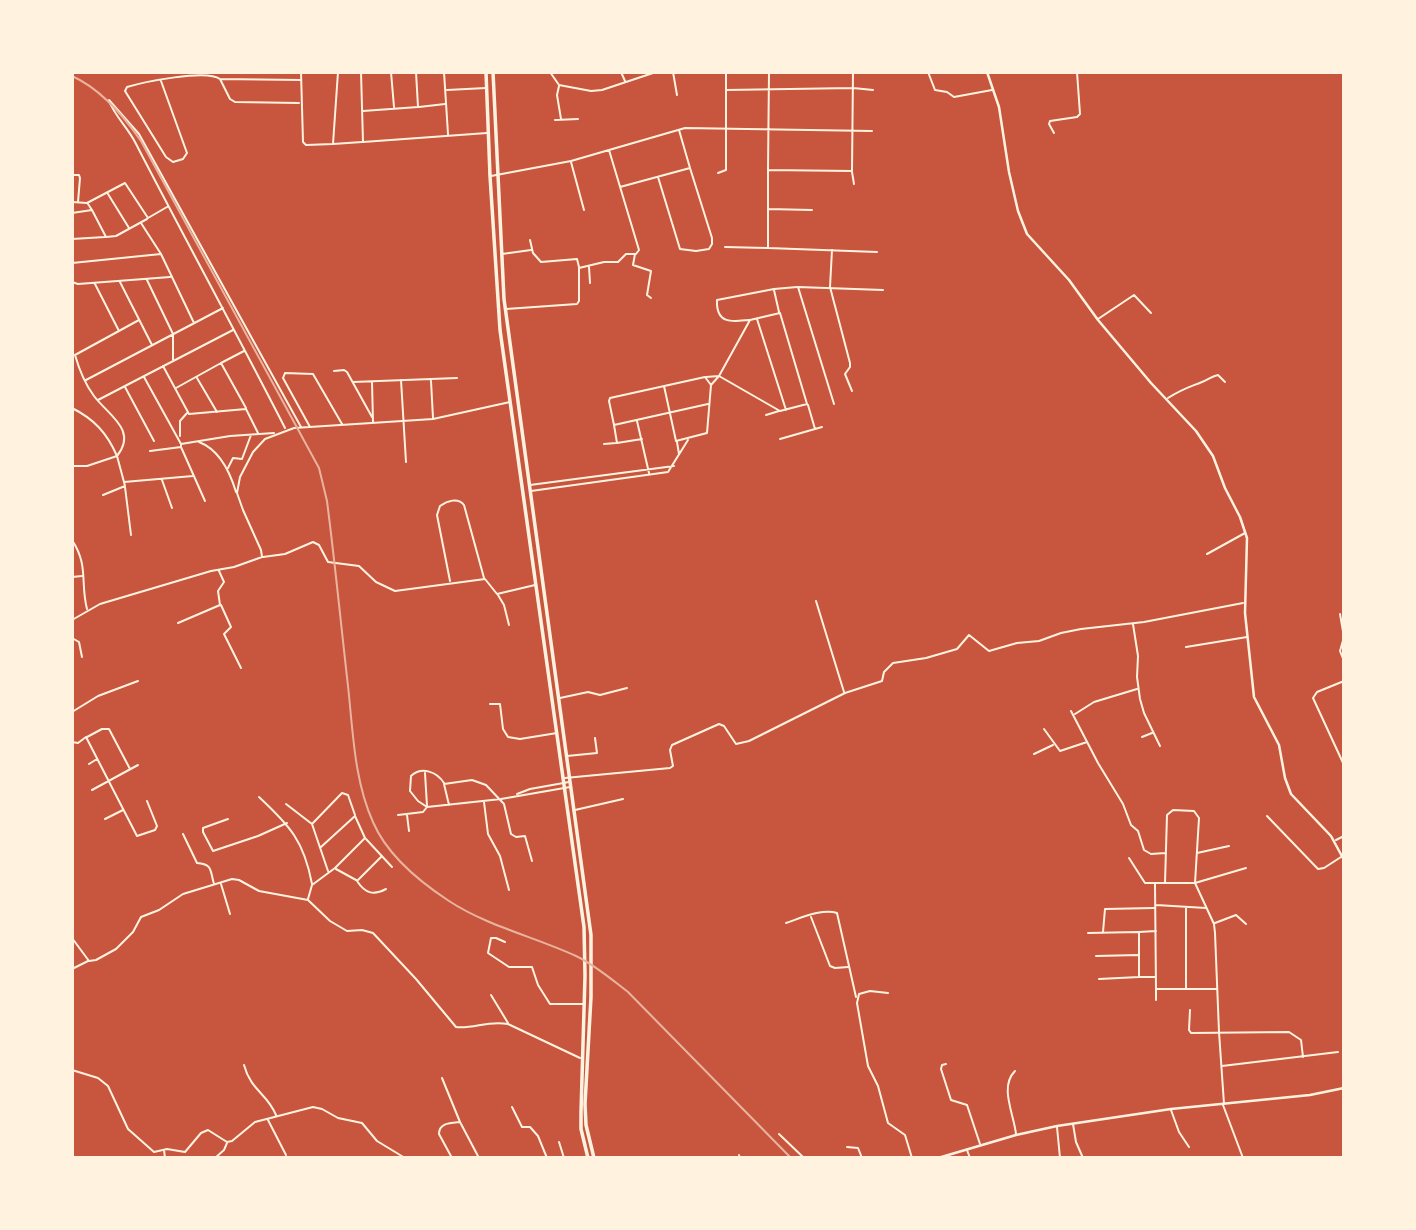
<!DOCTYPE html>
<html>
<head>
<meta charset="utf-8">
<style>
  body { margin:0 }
  #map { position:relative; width:1416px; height:1230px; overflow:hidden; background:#c8553d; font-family:"Sofia Sans Condensed",sans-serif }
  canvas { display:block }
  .frame { position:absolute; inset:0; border:74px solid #fff3e0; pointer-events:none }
</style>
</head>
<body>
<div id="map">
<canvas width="1416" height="1230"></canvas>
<div class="frame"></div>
</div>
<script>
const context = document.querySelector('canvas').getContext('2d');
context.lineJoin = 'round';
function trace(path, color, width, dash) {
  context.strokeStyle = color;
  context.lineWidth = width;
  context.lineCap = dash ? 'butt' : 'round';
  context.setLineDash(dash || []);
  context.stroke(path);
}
const minor = new Path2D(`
  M301,72l2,70 3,3 27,-1 5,-72
  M361,72l2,70 124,-9
  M391,72l3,35
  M444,72l4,62
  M550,72l9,13 32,6 11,-1 54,-18
  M621,72l4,9
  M673,72l4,23
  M726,72v18l127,-2 20,2
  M769,72l-1,98 84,1 1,-99
  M928,72l7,18 12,2 7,5 38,-7
  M339,73l10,-1
  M220,79l10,20 5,3 64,1
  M161,81l26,72 -4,6 -10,3 -7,-5 -41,-66 2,-4c17,-5 79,-18 93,-8l81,1
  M559,86l-2,9 4,24
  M447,90l39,-2
  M109,100l30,34 162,293
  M109,101c6,15 18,26 26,41 49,95 101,190 150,286
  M419,107l26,-3
  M363,111l55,-4 -2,-35
  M555,120l23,-1
  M1054,133l-5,-9 1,-3 27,-4 3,-3 -3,-42
  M333,144l29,-2
  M609,150l30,100 -3,4
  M571,162l13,48
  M768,171v77l109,4
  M852,172l2,12
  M718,173l8,-3v-79
  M72,175h7l1,3 -2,24
  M491,176l80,-15 114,-33 187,3
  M658,177l22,72 16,2 13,-2 3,-5v-6l-22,-70
  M620,187l70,-19 -11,-38
  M108,194l21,34
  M72,202l15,1 38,-20 23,35 19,-11
  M768,209l44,1
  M92,210l14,27 10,-1 31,-17
  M72,213l20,-3 -4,-6
  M141,223l20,31 33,69
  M72,239l33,-2
  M530,240l3,13 8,9 36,-3 2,8
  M725,247l42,1
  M832,250l-2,37 20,76v4l-5,7 7,17
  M502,254l29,-4
  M72,263l89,-9
  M589,267l1,16
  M147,280l26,54v26
  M72,282l6,2 92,-7
  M120,282l32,63
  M95,284l24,47
  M774,290l5,22
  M506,309l71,-5 2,-3v-33l25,-6h14l8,-8h9l-2,11 18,6 -4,24 4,3
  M780,313l27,91 -27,7 -61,-35 31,-56z
  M757,319l29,91
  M1098,319l36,-24 17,18
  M750,320c-19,2 -34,4 -33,-20l57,-11 23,-2
  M221,363l23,-12
  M163,366l26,48 57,-5 12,24
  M334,371l10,-1 3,2 25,45
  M144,377l37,67
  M706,377l13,-1 -8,9
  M197,378l20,34
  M86,380l137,-72
  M401,380l5,82
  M431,381l2,37
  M353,382l104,-4
  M372,382l1,40
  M125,387l29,54
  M176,388l45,-25 25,45
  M1168,398c14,-9 19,-10 34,-16 6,-2 10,-6 16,-7l7,7
  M98,400l135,-70
  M834,404l-36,-117 85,3
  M808,405l7,24
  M72,408c22,11 35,25 45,48l-30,10h-15
  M766,415l13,-4
  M637,421l12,52
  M614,425l-5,-24 1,-3 95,-21 6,8 -4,48 -31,8 -12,-55
  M310,427l-27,-49 2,-5 28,1 29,50
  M180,436v-15l7,-8
  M642,439l-25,4 -3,-18 94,-21
  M780,439l42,-12
  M199,442c21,8 31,30 37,50
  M677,442l2,12
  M604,444l12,-1
  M181,447l24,54
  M150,451l31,-4v-3l49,-8 44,-3
  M228,468l5,-10 9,1 9,-24
  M162,480l10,28
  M124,482l-7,-26c21,-26 -9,-41 -23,-60 -9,-12 -15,-27 -19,-41l64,-35
  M530,485l144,-19
  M125,487l6,48
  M531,491l137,-19 20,-32
  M103,495l22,-9 -1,-4 69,-6
  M72,540c17,26 8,42 15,69
  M1207,554l38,-21
  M263,557l22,-3 28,-12 6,3 9,17 31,4 17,16 19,9 90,-12 12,15 38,-9
  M72,577l10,-1
  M450,581l-13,-66 3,-9c7,-5 18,-9 24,-1l20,73
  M498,595l6,10 5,20
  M816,601l28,91
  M221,605l10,22 -7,7 17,34
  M1340,614l4,23 -4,14 4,10
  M72,620l28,-16 111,-33 23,-4 28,-10 -1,-7 -18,-40 -6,-17 3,-16 13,-25 12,-13 29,-11 139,-9 77,-17
  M178,623l42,-18 -2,-14 6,-9 -5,-11
  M1133,624l5,32 -1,21 3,22 4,14 16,33
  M72,638l7,4 3,15
  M1186,647l61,-10
  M1344,681l-27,11 -4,6 31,67
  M560,698l28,-6 12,3 27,-7
  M490,704h10l3,25 5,8 12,2 37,-6
  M1071,711l27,52 25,41 8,21 7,6 6,19 7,4 14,-1
  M72,712l26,-16 40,-15
  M1075,714l19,-12 43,-13
  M1044,729l16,22 27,-9
  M87,737l15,-8h7l21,40
  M1142,737l10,-4
  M72,742l6,1 8,-6 51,99 18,-6 2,-4 -10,-25
  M1034,754l19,-9
  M567,756l30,-3 -2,-15
  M89,764l8,-5
  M425,773l2,33
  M565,778l105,-10 3,-2 -3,-16 2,-5 47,-21 5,2 12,18 13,-3 96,-48 37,-12 2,-9 9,-9 33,-5 31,-9 12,-14 20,16 28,-8 22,-2 22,-8 20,-4 63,-7 99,-19
  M92,790l46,-25
  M517,794l13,-5 39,-7
  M259,797c31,29 45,44 53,87
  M484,802l4,32 12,22 9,34
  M286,804l26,20 16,47
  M449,805l-5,-21 28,-4 14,5 18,19 7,30 5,3 9,-1 7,25
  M427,807l-9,-6 -8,-10 1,-15c11,-10 26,-4 33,7
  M575,810l48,-11
  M398,815l25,-3 4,-5 74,-8 69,-12
  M407,815l2,16
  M1267,816l51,53 6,-1 17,-11
  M105,819l18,-9
  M228,819l-25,9v4l10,19 45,-15 29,-13
  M312,824l30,-31 6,2 7,20
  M183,834l14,29c16,1 13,8 17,21
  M366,839l26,28
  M1336,840l8,-4
  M1197,853l32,-7
  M382,856l-25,25c8,12 16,15 29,8
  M1129,858l16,25h9
  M336,869l20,11
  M1166,883h29l51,-15
  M221,884l9,30
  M308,899l4,-14 23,-17 30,-30 -10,-22 -34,31
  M1156,905l50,3
  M1186,907v82
  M811,917l19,49 5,2 13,-1
  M786,923c15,-5 37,-15 51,-10l19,84
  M1215,923l21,-8 10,9
  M1103,932l2,-23 49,-1
  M1088,933l50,-1
  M72,938l17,23 7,-1 20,-11 17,-17 8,-15 18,-7 24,-16 49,-15 7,1 20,11 49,9 22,21 17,10 15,-1 11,3 43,46 40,48c18,2 32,-7 52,-3l72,34
  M505,942l-9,-4h-5l-3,15 21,14h23l6,18 12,19h33
  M1096,956l42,-1
  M72,969l16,-8
  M1140,977h15
  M1099,979l40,-2v-45l17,-1
  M1156,989l-1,-104v-2h10l2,-68 6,-5 21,1 5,7 -4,65 19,41 1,9 4,99 5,72
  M888,993l-18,-2 -11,3 -2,9 11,63 10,20 10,37 17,12 7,23
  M491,995l17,28
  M1156,1000v-11h60
  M1190,1010l-1,20 2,3 98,-1 12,8 2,17
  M946,1064l-4,1 -1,4 10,31 16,5 13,39
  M244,1065c7,26 23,28 32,50
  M1222,1066l116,-14
  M72,1070l26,8 10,8 20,43 26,23 13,-3 18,3 16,-19 7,-3 19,12 5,-1 23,-19 58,-15 9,2 16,9 24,5 15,18 28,17
  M1015,1071c-16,16 -1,43 1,63
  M442,1078l18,44 19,36
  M1223,1105l20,53
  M512,1107l10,20h8l8,9 9,22
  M1171,1110l8,22 10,15
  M268,1120l18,35
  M1073,1124l3,18 7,16
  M1057,1127l3,31
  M779,1134l25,24
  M559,1142l5,16
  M847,1147l11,1 4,10
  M164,1150l1,8
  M967,1150l3,8
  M739,1155l1,3
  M215,1158l9,-8 3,-7
  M452,1158l-13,-24c0,-11 11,-11 21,-12`);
const tertiary = new Path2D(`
  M987,72l12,35 10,65 9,39 9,23 42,46 29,40 53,63 45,48 17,25 12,32 15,29 7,21 -2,75 9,84 25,48 6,33 6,16 40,42 13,24
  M938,1158l78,-23 41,-9 114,-17 139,-14 34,-7`);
const trunk = new Path2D(`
  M486,72l4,104 10,154 84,597 1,49 -4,136v17l7,29
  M493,72l11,227 87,636v62l-6,107 1,21 8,33`);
const rail = new Path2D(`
  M72,76c29,13 51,39 69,65l178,327 8,33c8,62 14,124 21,185 5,45 6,94 25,136 14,33 47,60 76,79 38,25 86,36 127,55 19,9 35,23 52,36l163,166`);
trace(minor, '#fff3e0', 2);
trace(tertiary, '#fff3e0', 2.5);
trace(trunk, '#fff3e0', 3.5);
trace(rail, '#e9b49f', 2);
</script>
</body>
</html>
